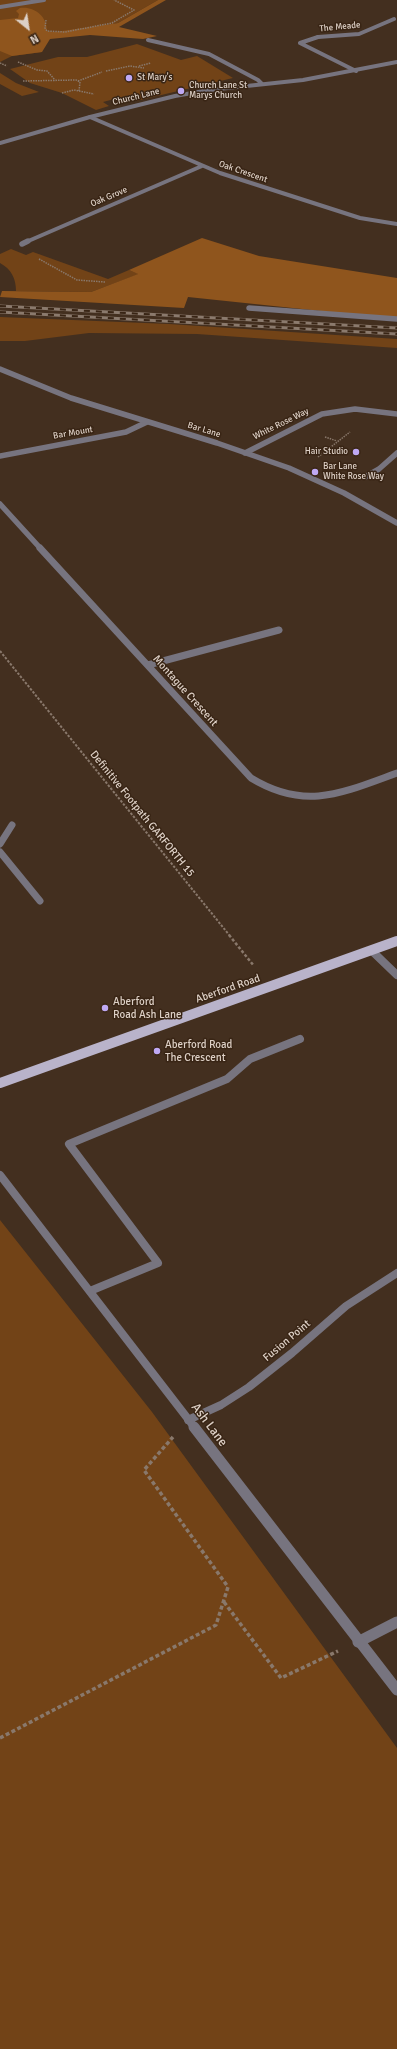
<!DOCTYPE html>
<html>
<head>
<meta charset="utf-8">
<style>
  body { margin:0 }
  #map { position:relative; width:397px; height:2049px; overflow:hidden; background:#432f1f; font-family:Signika,sans-serif }
  canvas { display:block }
  .north { position:absolute; left:8px; top:8px; width:40px; height:40px; -webkit-text-stroke:3px #392515; paint-order:stroke; rotate:150deg; font-size:11px; font-weight:700; line-height:16px; text-align:center; color:#ddd0c6 }
  .north::after { content:''; display:block; margin:auto; width:14px; height:18px; background:#ddd0c6; clip-path:polygon(50% 0,100% 100%,50% 72%,0 100%) }
</style>
</head>
<body>
<div id="map">
<canvas width="397" height="2049"></canvas>
<div class="north">N</div>
</div>
<script>
const context = document.querySelector('canvas').getContext('2d');
context.lineJoin = 'round';
function paint(path, color) {
  context.fillStyle = color;
  context.fill(path, 'evenodd');
}
function trace(path, color, width, dash) {
  context.strokeStyle = color;
  context.lineWidth = width;
  context.lineCap = dash ? 'butt' : 'round';
  context.setLineDash(dash || []);
  context.stroke(path);
}
function label(font, color, halo, rows, align = 'center') {
  context.font = font + ' Signika,sans-serif';
  context.lineWidth = 3;
  context.setLineDash([]);
  context.textBaseline = 'middle';
  context.strokeStyle = halo;
  context.fillStyle = color;
  for (const [text, x, y, turn = 0] of rows) {
    context.save();
    context.translate(x, y);
    context.rotate((+turn || 0) * Math.PI / 180);
    context.textAlign = isNaN(turn) ? turn : align;
    if (halo) context.strokeText(text, 0, 0);
    context.fillText(text, 0, 0);
    context.restore();
  }
}
const green = new Path2D(`
  M0,0h158l-40,23 -73,13 -3,16 -30,4 -12,6z
  M137,44l44,16 16,-4 36,22 -97,23 -18,-3 -15,4 6,4 -13,4 -34,-17 -32,-10 -20,-14 48,-12h29z
  M0,73l16,10 23,9 -17,4 -22,-12z
  M11,249l15,6 7,-3 75,27 21,-9 10,4 -48,18 -75,-1c0,-13 -5,-22 -16,-28v-9z
  M0,317l169,7 228,15v9l-200,-14 -108,-1 -64,8h-25z
  M0,1220l152,192 245,336v301h-397z`);
const forest = new Path2D(`
  M158,0h8l-47,27 38,9 -14,3 -53,-4 -40,4 -8,13 -30,4 -12,-5v-31l18,-2 1,-4 -3,-3 4,-3c14,-2 27,8 27,23l8,1 63,-9z
  M202,238l57,18 138,22v41l-209,-22 -4,11 -184,-11 2,-6 89,1 47,-18 -9,-4z`);
const pathFar3 = new Path2D(`
  M46,20l-1,8 2,3 18,1 47,-9 22,-13 -20,-10
  M18,62l19,8 10,1 8,9
  M0,63l7,3
  M139,66l12,-3
  M106,71l24,-5 14,2
  M23,81l53,-1 4,2 -1,9
  M78,81l24,-9
  M62,93l12,-3 20,4
  M39,259l38,21 28,2
  M325,437l12,4
  M318,457l32,-25`);
const pathFar2 = new Path2D(`
  M0,651l230,285`);
const pathFar1 = new Path2D(`
  M229,935l25,31`);
const path = new Path2D(`
  M224,1602l57,76 57,-27
  M0,1738l216,-113 12,-38 -84,-117 29,-33`);
const serviceFar3 = new Path2D(`
  M0,7l44,-7
  M318,37l41,-3 35,-15`);
const serviceFar2 = new Path2D(`
  M249,308l148,11
  M365,477l14,-8 18,-16`);
const serviceFar1 = new Path2D(`
  M371,950l26,25
  M90,1291l68,-28 -89,-119 158,-65 23,-20 50,-20`);
const service = new Path2D(`
  M358,1642l39,-20`);
const minorFar4 = new Path2D(`
  M318,37l-18,6 56,28
  M148,40l61,14 49,26 4,4
  M90,117l130,56 140,45 37,6
  M26,242l176,-76`);
const minorFar3 = new Path2D(`
  M22,244l6,-3
  M245,453l77,-39 33,-5 42,5
  M0,456l126,-24 21,-10
  M0,504l41,45`);
const minorFar2 = new Path2D(`
  M40,548l211,230c54,33 91,15 146,-5
  M148,665l131,-35
  M0,844l12,-19
  M0,852l40,49`);
const minorFar1 = new Path2D(`
  M0,1175l195,253
  M188,1420l33,-15 28,-18 43,-34 54,-47 51,-33`);
const minor = new Path2D(`
  M194,1427l203,263`);
const tertiaryFar1 = new Path2D(`
  M0,143l90,-26 85,-21 34,-6 94,-10 94,-18`);
const tertiary = new Path2D(`
  M0,369l71,29 146,45 72,25 55,25 53,30`);
const primary = new Path2D(`
  M0,1083l397,-142`);
const rail = new Path2D(`
  M0,306l397,22
  M0,312l397,22`);
const markers = [
  [129,78,4,"#bfa9f4"],
  [181,91,4,"#bfa9f4"],
  [356,452,4,"#bfa9f4"],
  [315,472,4,"#bfa9f4"],
  [105,1008,4,"#bfa9f4"],
  [157,1051,4,"#bfa9f4"]
];
const farStreetnames = [
  ["The Meade",340,27,-6],
  ["Church Lane",136,97,-14],
  ["Oak Crescent",243,172,19],
  ["Oak Grove",109,197,-23],
  ["White Rose Way",281,424,-26],
  ["Bar Lane",204,430,17],
  ["Bar Mount",73,433,-10]
];
const farPoinames = [
  ["St Mary's",137,78],
  ["Church Lane St",189,86],
  ["Marys Church",189,96],
  ["Hair Studio",348,452,"right"],
  ["Bar Lane",323,467],
  ["White Rose Way",323,477]
];
const streetNames = [
  ["Montague Crescent",185,691,48],
  ["Definitive Footpath GARFORTH 15",142,814,51],
  ["Aberford Road",228,989,-19],
  ["Fusion Point",287,1341,-40]
];
const poiNames = [
  ["Aberford",113,1002],
  ["Road Ash Lane",113,1015],
  ["Aberford Road",165,1045],
  ["The Crescent",165,1058]
];
const nearStreetnames = [
  ["Ash Lane",209,1425,53]
];
paint(green, '#724317');
paint(forest, '#8f551d');
trace(pathFar3, '#89786b', 1.5, [1.5, 1]);
trace(pathFar2, '#89786b', 2, [2.5, 1.5]);
trace(pathFar1, '#89786b', 2.5, [3, 2]);
trace(path, '#89786b', 3.5, [4, 2.5]);
trace(serviceFar3, '#77747f', 4);
trace(serviceFar2, '#77747f', 5.5);
trace(serviceFar1, '#77747f', 8);
trace(service, '#77747f', 11);
trace(minorFar4, '#77747f', 4);
trace(minorFar3, '#77747f', 5.5);
trace(minorFar2, '#77747f', 7);
trace(minorFar1, '#77747f', 8);
trace(minor, '#77747f', 11);
trace(tertiaryFar1, '#77747f', 4);
trace(tertiary, '#77747f', 5.5);
trace(primary, '#b9b3ca', 10);
trace(rail, '#8b7a6d', 3);
trace(rail, '#392515', 2, [6]);
for (const [x, y, r, color] of markers) {
  const dot = new Path2D();
  dot.arc(x, y, r, 0, 2 * Math.PI);
  context.fillStyle = color;
  context.fill(dot);
  trace(dot, '#392515', 1.5);
}
label('9px', '#ddd0c6', '#392515', farStreetnames);
label('9px', '#ddd0c6', '#392515', farPoinames, 'left');
label('11px', '#ddd0c6', '#392515', streetNames);
label('11px', '#ddd0c6', '#392515', poiNames, 'left');
label('13px', '#ddd0c6', '#392515', nearStreetnames);
</script>
</body>
</html>
